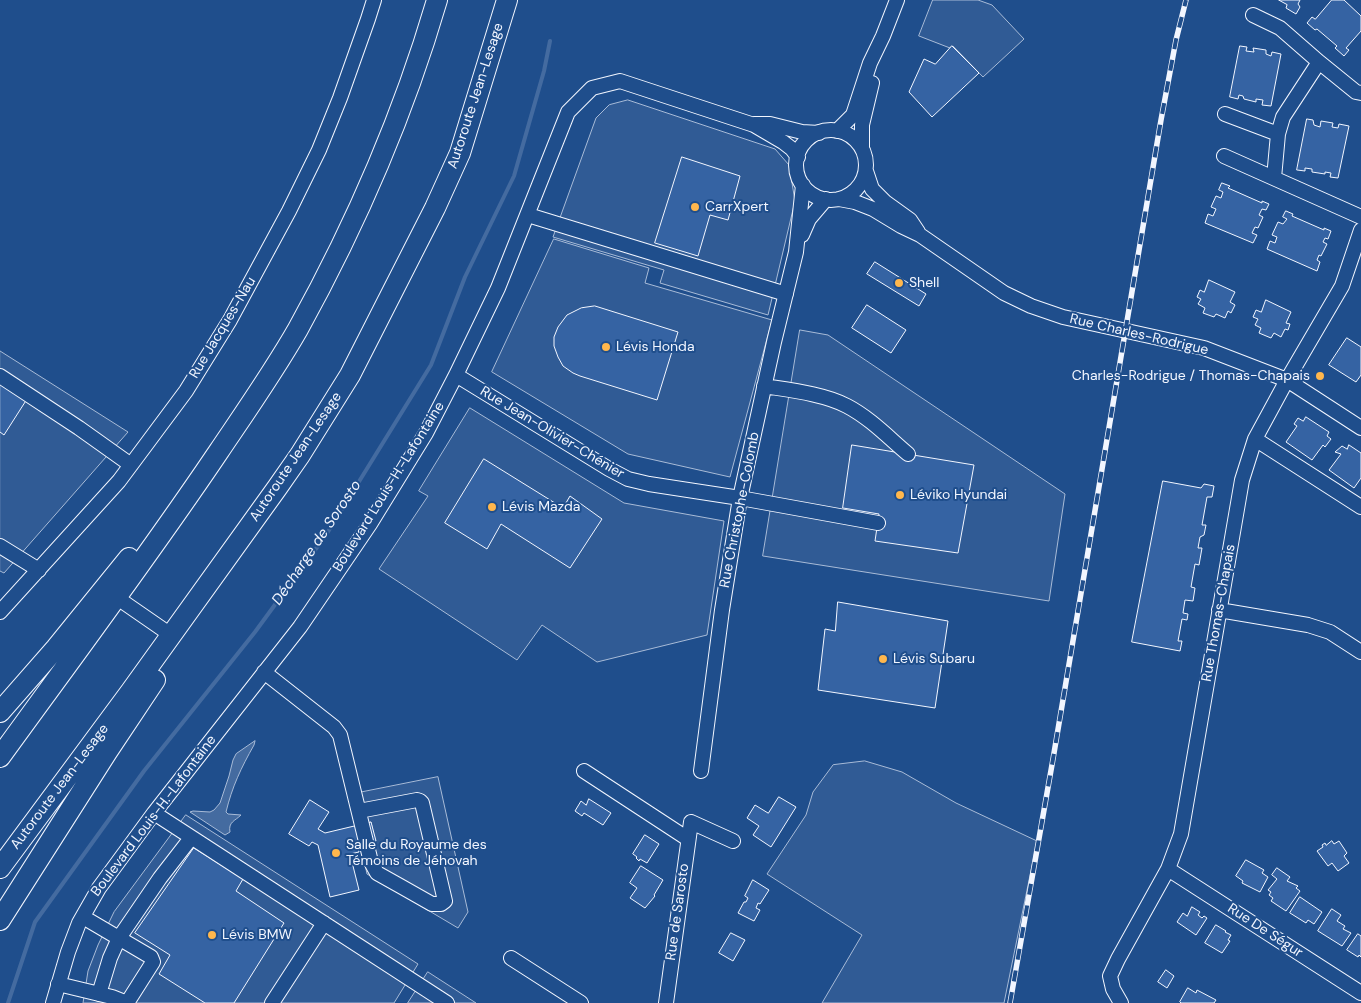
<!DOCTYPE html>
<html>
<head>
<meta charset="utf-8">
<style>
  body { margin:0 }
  canvas { display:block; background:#1f4e8c }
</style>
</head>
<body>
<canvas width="1361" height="1003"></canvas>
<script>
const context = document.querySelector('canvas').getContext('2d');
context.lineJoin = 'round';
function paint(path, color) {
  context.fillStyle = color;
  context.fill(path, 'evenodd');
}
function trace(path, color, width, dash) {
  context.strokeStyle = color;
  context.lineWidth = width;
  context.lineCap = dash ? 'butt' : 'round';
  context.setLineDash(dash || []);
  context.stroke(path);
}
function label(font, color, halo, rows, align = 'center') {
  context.font = font + ' "DM Sans",sans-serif';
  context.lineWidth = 4;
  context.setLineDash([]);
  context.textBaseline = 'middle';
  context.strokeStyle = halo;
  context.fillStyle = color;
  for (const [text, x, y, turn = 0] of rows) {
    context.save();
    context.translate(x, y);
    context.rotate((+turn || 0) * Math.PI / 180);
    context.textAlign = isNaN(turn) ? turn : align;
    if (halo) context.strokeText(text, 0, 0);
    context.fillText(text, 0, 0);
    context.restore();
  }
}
const built = new Path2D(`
  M933,0h45l14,5 32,34 -41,38 -30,-31 -3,2 -31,-12z
  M628,100l147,49 14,16 6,36 -27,114 -108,-32 4,-13 -111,-33 43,-119 13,-13z
  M554,239l95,29 -4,15 127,37 -42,157 -102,-23 -136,-82z
  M800,330l28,5 237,159 -16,107 -286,-45z
  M0,351l128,81 -124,141 -4,-2z
  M470,408l154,95 100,18 -17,114 -110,27 -55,-37 -25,35 -138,-91 49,-73 -9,-5z
  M865,761l37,11 54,31 81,38 -33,162h-182l40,-68 -95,-61 39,-59 7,-23 20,-27z
  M438,777l30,135 -10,16 -91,-54 -6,-29 14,-4 -4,-19 -16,4 -7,-31z
  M186,815l232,149 -24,39h-311l5,-32 10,-26 16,-33z
  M428,972l48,31h-68z`);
const water = new Path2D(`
  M255,741l-1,4c-13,23 -22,42 -28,67l2,2 13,1c-6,6 -13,7 -11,17l-5,3 -35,-23 3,-1 17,1 4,-2 6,-7 9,-27 4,-16 3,-6z`);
const stream = new Path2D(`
  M8,1003l27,-81 109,-151 111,-139 71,-97 105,-170 34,-88 49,-101 30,-105 6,-30`);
const building = new Path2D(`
  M1279,0h21l-2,4 2,3 -4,7 -10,-6 1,-3z
  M1332,0h12l17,16v15l-15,17 3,2 -5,6 -9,-8 2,-2 -20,-17 -2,1 -8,-7 5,-6 3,2z
  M952,46l27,27 -47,44 -23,-25 15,-33 11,5z
  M1240,46l7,1 -1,4 8,1 -1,-4 13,2v4l5,2 1,-4 9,2 -10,52 -9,-1 1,-5 -7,-1v3l-12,-3 -1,-3 -4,-1 -1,4 -8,-2z
  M1307,119l6,1 1,5 6,2 1,-6 12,2 -1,4 6,1 1,-4 10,2 -11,52 -8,-1 1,-4 -6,-1v2l-13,-2v-3l-7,-1v3l-8,-1z
  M682,157l58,19 -12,44 -18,-5 -12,41 -43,-13z
  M1222,183l8,3 -2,2 34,15v-2l7,3 -3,6 -4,-1 -3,6 4,2 -5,11 -3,-1 -3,6 5,2 -4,8 -48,-20 3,-9 5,2 3,-7 -5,-2 5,-11 5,2 2,-6 -4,-2z
  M1286,211l7,3 -1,2 32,14v-2l7,3 -3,8 -3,-1 -2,4 4,2 -6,12 -2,-1 -2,5 3,2 -3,9 -50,-22 3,-8 5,2 2,-6 -5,-2 6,-13 5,2 4,-5 -4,-2z
  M875,262l51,32 -7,12 -52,-32z
  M1209,280l26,12 -5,10 5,3 -4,8 -3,-2 -3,7 -9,-4 -2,3 -11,-4 2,-5 -7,-4 3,-5 -4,-2 3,-7 4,2z
  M1266,300l25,12 -5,11 4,1 -2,6 -3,-1 -4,8 -7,-4 -3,5 -12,-5 2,-5 -6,-3 3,-6 -5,-2 3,-7 5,2z
  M867,305l39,25 -15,23 -39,-25z
  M595,306l83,26 -21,68 -77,-24 -7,-3 -10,-7 -5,-9 -4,-11v-9l4,-10 9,-12 14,-7z
  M1347,338l14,9v28l-5,7 -27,-17z
  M0,382l27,17 -23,36 -4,-3z
  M1306,417l23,15 -2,4 4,3 -6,8 -2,-2 -11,15 -26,-18 11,-16 -3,-2 4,-6 5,3z
  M852,445l122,20 -16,88 -83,-12 4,-27 -36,-6z
  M1349,445l12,8v25l-7,10 -25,-18 12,-16 -6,-2 7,-6 5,3z
  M484,459l79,49 7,-12 32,23 -32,49 -69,-44 -14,25 -42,-26z
  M1163,481l38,7 3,-4 10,2 -2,11h-5l-5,28h4l-2,10 -4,2 -2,11h4l-3,17 -4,-1 -4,23 4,1 -2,13 -8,-1 -2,13 5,1 -1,6 -5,-1 -4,22h4l-2,10 -48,-9z
  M838,602l110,19 -13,87 -117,-18 7,-61 10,2z
  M779,797l17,10 -25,40 -18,-12 6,-9 -12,-8 8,-13 13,8z
  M589,799l22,14 -8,12 -19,-12 -2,3 -7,-5 6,-10 5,4z
  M310,800l19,12 -11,17 7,4 46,-11 5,19 -18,5 1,6 -9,2 9,36 -29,7 -12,-52 -6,-3 -3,4 -20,-12z
  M645,835l14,9 -12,19 -7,-4 -1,2 -3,-3 1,-1 -4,-3z
  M1332,841l2,3 5,-3 8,12 -3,3 5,7 -11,8 -6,-8 -4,3 -11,-15 6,-4 -1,-2 3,-2 1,2z
  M194,848l49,31 -7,12 48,32 -50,80h-29l-46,-29 11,-19 -35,-22z
  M1246,860l18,10 -2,3 6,4 -8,15 -18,-9 1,-2 -7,-5z
  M641,866l22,14 -9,15 1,1 -10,12 -15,-10 7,-10 -7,-5z
  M1277,868l13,9 -3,4 11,5 -2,2 4,3 -14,20 -15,-10 2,-3 -4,-3 2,-3 -3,-2 9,-11 -5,-4z
  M753,880l16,10 -9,14 -2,-1 -2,5 4,2 -6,11 -16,-8 6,-11h2l2,-4 -3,-2z
  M1300,897l22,15 -8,12 -6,-4 -2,3 -16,-10z
  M1192,907l8,5 -2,3 4,3 2,-2 3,2 -11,17 -19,-13 6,-9 4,3z
  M1332,909l9,6 -4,6 8,5 -2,3 8,4 -9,13 -24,-15z
  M1216,925l10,6 -1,1 6,3 -3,5 2,1 -8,12 -17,-10z
  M731,933l14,7 -12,21 -14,-8z
  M1358,934l3,2v21l-2,-2 -1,2 -11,-7z
  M1166,970l8,6 -7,12 -9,-6z
  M1188,988l8,5 1,-3 19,10 -2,3h-33l-1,-1z`);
const minor = new Path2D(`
  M1253,15l27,13 39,34 -36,55 -5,17
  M1319,62l37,30 5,1
  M1225,114l53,20 -4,44
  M754,124h16l32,8 17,1
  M796 165a35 35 0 1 1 70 0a35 35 0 1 1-70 0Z
  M837,131l16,-16 17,-52 13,-27 14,-36
  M862,148v-23l10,-42
  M1224,156l137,61
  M866,171l6,18 13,13 25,18 8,12
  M839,199l16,3 18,7 28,17 19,9 84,58 27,13 32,11 141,31 83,32 74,48
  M528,215l258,79
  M802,235l7,-16 17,-20
  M456,375l153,94 19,10 21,5 91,14 138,25
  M0,376l79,52 52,37
  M764,386c25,4 61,8 83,20 23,12 42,32 61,48
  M1255,439l106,68
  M0,546l39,24
  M116,597l55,38
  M1219,610l89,15 22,7 31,20
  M0,612l119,-131 67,-90 44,-71 59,-109 30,-61 21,-52 28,-79 6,-19
  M264,672l70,55 6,8 31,127 6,11 25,14 30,17h9l4,-3 -23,-98 -2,-2 -3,-1 -58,11
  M584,771l104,68
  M701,771l21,-161 18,-112 34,-156 22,-90 7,-67
  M154,813l293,190
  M1168,869l193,124
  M83,917l68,40 2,5 -26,41
  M511,958l70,45
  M58,984l54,13 15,6
  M99,994l11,-36 9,-20 41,-60 31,-40
  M53,1003l15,-51 11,-29 20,-35 55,-75 146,-186 70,-103 56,-91 30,-58 42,-87 70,-176 24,-24 28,-7 134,44 29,17 9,7 6,8
  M272,1003l52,-80
  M666,1003l25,-181 42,19
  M1121,1003l-8,-14 -3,-13 8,-17 50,-90 13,-35 61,-354 13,-41 32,-59 55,-94 19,-56`);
const highway = new Path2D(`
  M0,712l56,-64 73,-90
  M0,757c74,-102 149,-202 219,-306 27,-40 55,-80 79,-122 57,-103 106,-216 139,-329
  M0,868l131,-177 146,-203 23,-33 50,-80 85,-167 25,-55 47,-153
  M0,920l107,-168 48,-72`);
const rail = new Path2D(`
  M1010,1003l43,-244 108,-639 15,-80 10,-40`);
const markers = [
  [695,207,5,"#ffb74d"],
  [899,283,5,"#ffb74d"],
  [606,347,5,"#ffb74d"],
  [1320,376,5,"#ffb74d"],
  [900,495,5,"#ffb74d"],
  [492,507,5,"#ffb74d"],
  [883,659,5,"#ffb74d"],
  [336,853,5,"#ffb74d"],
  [212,935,5,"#ffb74d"]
];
const streetNames = [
  ["Autoroute Jean-Lesage",476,96,-72],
  ["Rue Jacques-Nau",223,328,-59],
  ["Rue Charles-Rodrigue",1139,335,13],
  ["Rue Jean-Olivier-Chénier",552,433,31],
  ["Autoroute Jean-Lesage",296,457,-56],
  ["Boulevard Louis-H.-Lafontaine",389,487,-58],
  ["Rue Christophe-Colomb",740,510,-79],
  ["Rue Thomas-Chapais",1219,613,-80],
  ["Autoroute Jean-Lesage",60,787,-53],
  ["Boulevard Louis-H.-Lafontaine",154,816,-53],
  ["Rue de Sarosto",678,912,-82],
  ["Rue De Ségur",1265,931,33]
];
const poiNames = [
  ["CarrXpert",705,207],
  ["Shell",909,283],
  ["Lévis Honda",616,347],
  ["Charles-Rodrigue / Thomas-Chapais",1310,376,"right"],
  ["Léviko Hyundai",910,495],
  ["Lévis Mazda",502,507],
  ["Lévis Subaru",893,659],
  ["Salle du Royaume des",346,845],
  ["Témoins de Jéhovah",346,861],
  ["Lévis BMW",222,935]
];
const waterNames = [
  ["Décharge de Sorosto",317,543,-56]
];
paint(built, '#305b95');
trace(built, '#a8bbd7', 1);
paint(water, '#446ba0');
trace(water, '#a8bbd7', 1);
trace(stream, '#446ba0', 4);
paint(building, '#3563a3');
trace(building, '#f2f6ff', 1);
trace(minor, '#f2f6ff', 16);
trace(highway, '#f2f6ff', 22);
trace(minor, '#1f4e8c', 14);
trace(highway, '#1f4e8c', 20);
trace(rail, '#f2f6ff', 5.5);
trace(rail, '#1f4e8c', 4, [11]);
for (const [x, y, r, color] of markers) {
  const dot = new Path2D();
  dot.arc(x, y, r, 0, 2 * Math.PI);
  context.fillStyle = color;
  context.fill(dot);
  trace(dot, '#1f4e8c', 2);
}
label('14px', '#f2f6ff', '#1f4e8c', streetNames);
label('14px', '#f2f6ff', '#1f4e8c', poiNames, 'left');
label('italic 15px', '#f2f6ff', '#1f4e8c', waterNames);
</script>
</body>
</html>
